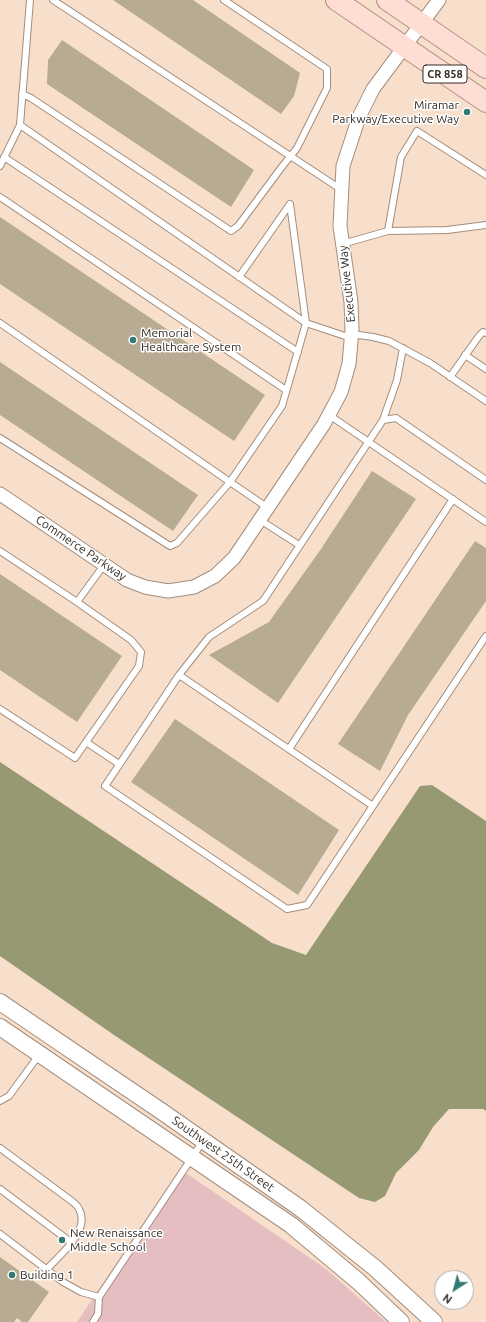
<!DOCTYPE html>
<html>
<head>
<meta charset="utf-8">
<style>
  body { margin:0 }
  #map { position:relative; width:486px; height:1322px; overflow:hidden; background:#f7dfcc; font-family:Ubuntu,sans-serif }
  canvas { display:block }
  .north { position:absolute; left:434px; top:1270px; width:40px; height:40px; box-sizing:border-box; background:#fff; border:1px solid #aeaba8; border-radius:50%; rotate:216deg; font-size:11px; font-weight:700; line-height:16px; text-align:center; color:#352c25 }
  .north::after { content:''; display:block; margin:auto; width:14px; height:18px; background:#337a72; clip-path:polygon(50% 0,100% 100%,50% 72%,0 100%) }
</style>
</head>
<body>
<div id="map">
<canvas width="486" height="1322"></canvas>
<div class="north">N</div>
</div>
<script>
const context = document.querySelector('canvas').getContext('2d');
context.lineJoin = 'round';
function paint(path, color) {
  context.fillStyle = color;
  context.fill(path, 'evenodd');
}
function trace(path, color, width, dash) {
  context.strokeStyle = color;
  context.lineWidth = width;
  context.lineCap = dash ? 'butt' : 'round';
  context.setLineDash(dash || []);
  context.stroke(path);
}
function label(font, color, halo, rows, align = 'center') {
  context.font = font + ' Ubuntu,sans-serif';
  context.lineWidth = 3;
  context.setLineDash([]);
  context.textBaseline = 'middle';
  context.strokeStyle = halo;
  context.fillStyle = color;
  for (const [text, x, y, turn = 0] of rows) {
    context.save();
    context.translate(x, y);
    context.rotate((+turn || 0) * Math.PI / 180);
    context.textAlign = isNaN(turn) ? turn : align;
    if (halo) context.strokeText(text, 0, 0);
    context.fillText(text, 0, 0);
    context.restore();
  }
}
const green = new Path2D(`
  M180,1169l146,100 60,53h-309z`);
const water = new Path2D(`
  M0,762l272,181 34,12 114,-169 12,-1 54,36v290l-3,-2h-34l-16,18 -14,23 -23,23 -11,23 -10,6 -16,-4 -245,-163 -114,-79z`);
const building = new Path2D(`
  M113,0h80l107,73 -6,23 -13,18z
  M62,40l192,130 -23,37 -184,-123 1,-24z
  M0,217l265,178 -31,46 -234,-157z
  M0,362l198,133 -25,36 -173,-116z
  M372,471l44,28 -138,204 -69,-48 60,-33 52,-73z
  M475,541l11,7v53l-78,114 -28,56 -42,-27z
  M0,574l122,82 -45,66 -77,-52z
  M175,719l164,111 -41,65 -167,-113z
  M0,1257l49,35 -21,30h-6l-5,-4 -3,4h-14z`);
const service = new Path2D(`
  M53,0l289,190
  M22,94l9,4 200,133 7,-5 43,-58 16,-20 30,-60v-19l-103,-69
  M20,125l10,-125
  M4,157l294,195
  M0,166l20,-41 286,198
  M0,197l286,193
  M388,231l13,-74 16,-26 69,44
  M342,244l46,-13 59,-1 39,-5
  M239,277l51,-73 16,119
  M0,323l230,159 52,-76 24,-83 45,15
  M351,334l22,3 16,4 41,22 56,38
  M465,355l21,14
  M450,377l29,-41 4,-4 3,1
  M329,415l157,107
  M383,420l14,-40 6,-32
  M0,438l170,108 7,-3 53,-61 38,26
  M486,480l-90,-62 -13,2 -120,181 -54,36 -30,38 -74,111 182,123 20,-4 179,-269
  M260,520l39,25
  M0,551l77,51 54,38 10,12 -2,14 -64,92 -75,-49
  M77,602l27,-37
  M179,675l194,131
  M86,742l33,22
  M289,749l164,-250
  M0,1101l9,-5 30,-41
  M0,1148l73,54c2,2 5,4 6,7 12,21 -19,46 -32,60
  M0,1189l72,54
  M0,1234l63,48 18,10 18,5
  M93,1322l5,-8 1,-17 104,-156`);
const minor = new Path2D(`
  M0,494l127,86 18,7 23,4 26,-4 21,-11 19,-18 90,-134 17,-32 8,-28 3,-34 -1,-28 -11,-76 3,-60 16,-49 14,-28 66,-89`);
const tertiary = new Path2D(`
  M0,1002l161,109 139,97 75,60 59,54
  M0,1027l291,198 68,57 42,40`);
const primary = new Path2D(`
  M336,0l150,102
  M387,0l99,68`);
const markers = [
  [467,112,4,"#337a72"],
  [133,340,4,"#337a72"],
  [62,1240,4,"#337a72"],
  [12,1275,4,"#337a72"]
];
const shields = [
  [445,74,44]
];
const shieldNames = [
  ["CR 858",445,74]
];
const poiNames = [
  ["Miramar",459,105,"right"],
  ["Parkway/Executive Way",459,119,"right"],
  ["Memorial",141,333],
  ["Healthcare System",141,347],
  ["New Renaissance",70,1233],
  ["Middle School",70,1247],
  ["Building 1",20,1275]
];
const streetNames = [
  ["Executive Way",347,284,-96],
  ["Commerce Parkway",81,548,34],
  ["Southwest 25th Street",223,1154,35]
];
paint(green, '#e5bec2');
paint(water, '#979973');
paint(building, '#b7ab93');
trace(service, '#a38d7c', 8);
trace(minor, '#a38d7c', 15);
trace(tertiary, '#a38d7c', 18);
trace(primary, '#b69084', 22);
trace(service, '#fff', 6);
trace(minor, '#fff', 13);
trace(tertiary, '#fff', 16);
trace(primary, '#fdddd4', 20);
for (const [x, y, r, color] of markers) {
  const dot = new Path2D();
  dot.arc(x, y, r, 0, 2 * Math.PI);
  context.fillStyle = color;
  context.fill(dot);
  trace(dot, '#fff', 1.5);
}
for (const [x, y, w] of shields) {
  const box = new Path2D();
  box.roundRect(x - w / 2, y - 9, w, 18, 3);
  context.fillStyle = '#fff';
  context.fill(box);
  trace(box, '#352c25', 1);
}
label('bold 11px', '#352c25', null, shieldNames);
label('12px', '#352c25', '#fff', poiNames, 'left');
label('12px', '#352c25', '#fff', streetNames);
</script>
</body>
</html>
